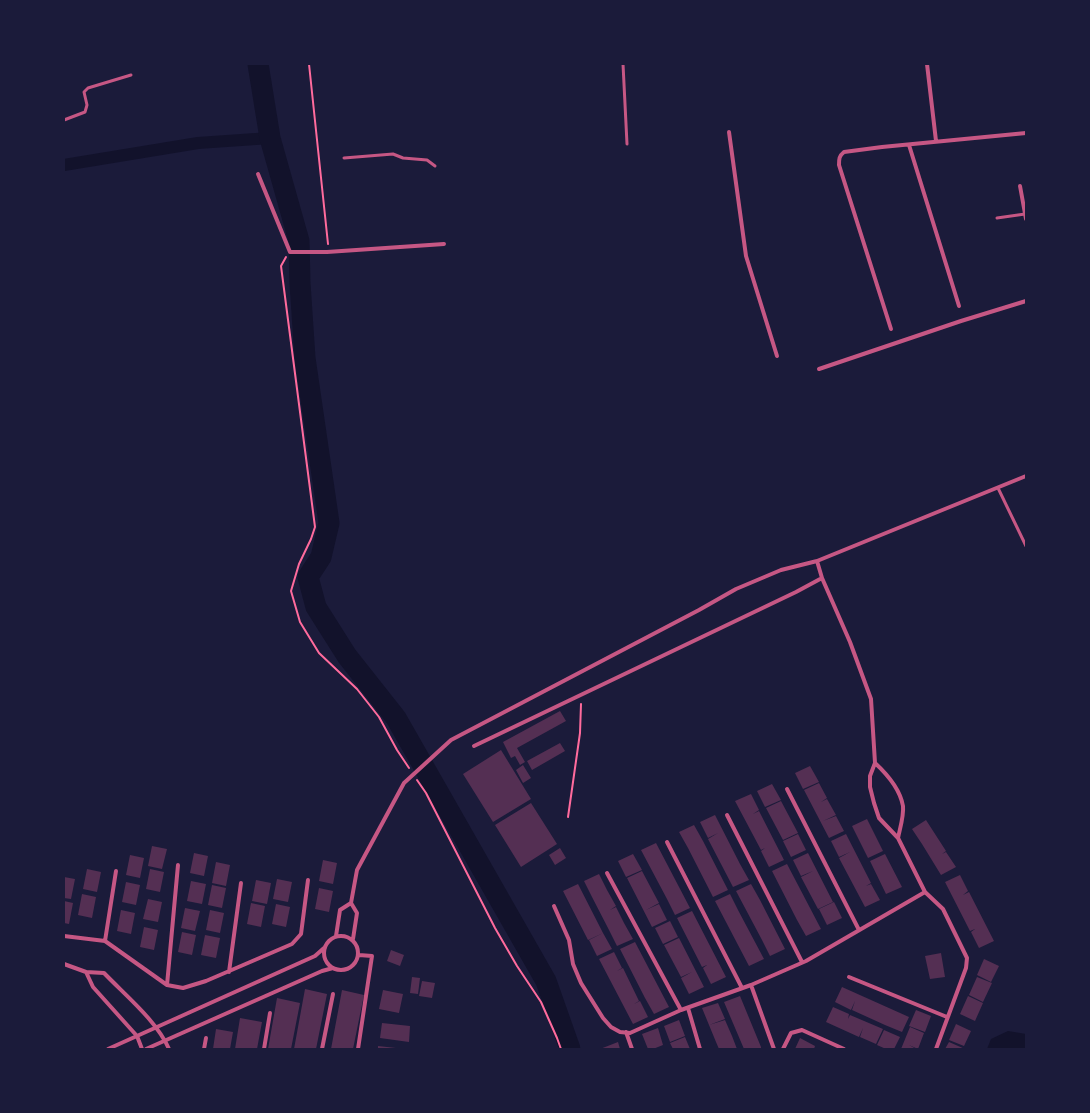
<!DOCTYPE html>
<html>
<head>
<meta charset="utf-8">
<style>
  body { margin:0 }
  #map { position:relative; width:1090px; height:1113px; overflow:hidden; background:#1b1b3a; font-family:"Fira Sans Condensed",sans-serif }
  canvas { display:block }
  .frame { position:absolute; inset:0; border:65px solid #1b1b3a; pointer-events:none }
</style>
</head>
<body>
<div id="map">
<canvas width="1090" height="1113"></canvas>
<div class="frame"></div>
</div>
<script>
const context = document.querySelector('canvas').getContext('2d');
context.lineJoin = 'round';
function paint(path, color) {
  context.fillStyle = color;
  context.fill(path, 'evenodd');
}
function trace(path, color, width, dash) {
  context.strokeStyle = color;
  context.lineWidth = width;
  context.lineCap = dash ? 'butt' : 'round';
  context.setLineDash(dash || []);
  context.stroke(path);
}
const water = new Path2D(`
  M1008,1031l18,3v15h-39l4,-10z`);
const canal = new Path2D(`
  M64,165l134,-22 72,-5`);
const river = new Path2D(`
  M258,64l12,74 29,103 1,42 5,75 24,165 -8,34 -13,20 8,30 31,49 49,62 150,263 24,68`);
const building = new Path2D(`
  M560,711l6,10 -49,27 8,14 -5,3 -5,-9 -4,2 -8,-16z
  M560,743l5,8 -33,19 -5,-9z
  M501,750l30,49 -38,23 -30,-48z
  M523,765l8,13 -8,5 -7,-13z
  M810,766l9,16 -16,7 -8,-16z
  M819,783l8,15 -6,4 6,-3 9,16 -13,6 13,-5 8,15 -15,7 -25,-48z
  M772,784l9,16 -16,7 -8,-16z
  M751,794l8,16 -6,4 6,-3 25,49 -15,7 -8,-16 4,-3 -4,2 -26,-49z
  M781,801l17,32 -15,7 -17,-32z
  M531,803l26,41 -36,23 -26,-42z
  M715,815l25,49 -5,3 5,-3 9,16 -16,7 -25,-48 10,-6 -10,5 -8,-16z
  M867,819l16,32 -15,7 -8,-16 12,-6 -12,6 -8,-16z
  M926,820l20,31 -4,3 4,-2 10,15 -15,8 -19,-31 9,-6 -9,6 -10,-15z
  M694,825l9,16 -15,7 -9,-16z
  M798,834l8,16 -15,7 -8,-16z
  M846,834l25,49 -5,3 5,-2 9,16 -15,7 -26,-49 11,-6 -11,5 -8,-16z
  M703,841l25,49 -15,7 -25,-49z
  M656,843l34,65 -15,7 -8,-16 4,-2 -4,2 -26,-49z
  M152,846l15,3 -5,20 -14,-3z
  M560,848l6,10 -11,7 -6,-10z
  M194,853l14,3 -4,20 -14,-3z
  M808,853l25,49 -15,7 -17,-32 12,-6 -12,5 -8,-16z
  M633,854l9,16 -16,7 -8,-16z
  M885,854l17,33 -16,7 -16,-33z
  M130,855l14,3 -4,20 -14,-3z
  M323,860l14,3 -4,21 -14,-3z
  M216,862l14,3 -4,21 -14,-3z
  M787,864l34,65 -15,7 -9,-16 13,-6 -13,6 -25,-49z
  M87,869l14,3 -4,20 -14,-3z
  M150,869l14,3 -4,20 -14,-3z
  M642,871l17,32 -13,7 13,-6 8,16 -15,7 -25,-49z
  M599,874l8,16 -15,7 -8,-16z
  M960,875l8,16 -5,4 6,-3 25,49 -15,7 -8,-16 4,-3 -5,2 -25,-49z
  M64,877l11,2 -4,20 -7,-1z
  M277,879l15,3 -4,20 -15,-3z
  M256,880l15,3 -4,21 -15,-3z
  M191,881l15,3 -4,20 -15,-3z
  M126,882l14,3 -4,20 -14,-3z
  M578,884l25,49 -15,7 -25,-49z
  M751,884l9,16 -6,3 6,-3 25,49 -15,7 -8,-16 11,-6 -11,6 -26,-49z
  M212,885l14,3 -4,20 -14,-3z
  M319,888l14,3 -4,21 -14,-3z
  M607,890l9,16 -6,4 6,-3 8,16 -15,7 -17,-33z
  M82,894l14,3 -4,21 -14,-3z
  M730,894l8,16 -5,3 5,-3 26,49 -15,7 -34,-65z
  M148,899l14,3 -4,20 -15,-3z
  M64,901l9,2 -4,21 -5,-1z
  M834,902l8,16 -15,7 -8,-16z
  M251,903l14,3 -4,21 -14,-3z
  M276,904l14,3 -4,20 -14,-3z
  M185,908l15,3 -5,20 -14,-3z
  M121,910l14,3 -4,21 -14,-3z
  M210,910l14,3 -4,20 -14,-3z
  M692,911l34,66 -15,7 -8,-16 4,-3 -5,2 -25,-49z
  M670,921l8,16 -15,7 -8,-16z
  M624,923l9,16 -16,7 -8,-16z
  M144,927l14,3 -4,20 -14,-3z
  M182,932l14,3 -4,20 -14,-3z
  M603,933l9,16 -15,7 -8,-16z
  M205,935l15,3 -4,20 -15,-3z
  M679,938l25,49 -15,7 -8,-16 11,-6 -11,5 -17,-32z
  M635,942l34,65 -15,7 -9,-16 13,-6 -13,6 -25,-49z
  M391,950l13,5 -4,11 -13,-5z
  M614,952l8,16 -5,3 6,-3 16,33 -5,3 6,-3 8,16 -15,7 -34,-65z
  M941,953l4,24 -15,2 -5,-23z
  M984,959l15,7 -8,16 -14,-7z
  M412,977l8,1 -2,16 -8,-1z
  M977,977l15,6 -9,19 -14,-7z
  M422,981l13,2 -3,15 -13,-2z
  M842,987l67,30 -7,15 -17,-7 2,-5 -2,5 -33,-15 3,-9 -4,9 -16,-8z
  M305,989l22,5 -11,55h-22z
  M342,990l22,5 -11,54h-22z
  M383,990l20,4 -4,19 -20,-4z
  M740,996l21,51v2h-17l-20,-47z
  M968,996l15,7 -8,18 -15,-7z
  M277,998l23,5 -9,46h-23z
  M718,1003l7,16 -16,6 -7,-17z
  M833,1007l16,7 -1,5 2,-4 33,14 -7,15 -16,-7 3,-9 -4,9 -33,-15z
  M916,1010l15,6 -6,16 -16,-6z
  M240,1018l22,4 -5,27h-22z
  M679,1020l6,16 -15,6 -6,-16z
  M725,1020l7,16 5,13h-18l-3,-7 -7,-17z
  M382,1023l28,3 -1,16 -29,-4z
  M956,1024l15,7 -7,15 -15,-6z
  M910,1027l14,6 -6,16 -9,-4 7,4h-15z
  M658,1028l5,17 -10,4h-5l-6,-15z
  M216,1029l17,3 -3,17h-17z
  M884,1030l16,7 -6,12h-8l-9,-4z
  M685,1037l5,12h-17l-3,-6z
  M800,1038l15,8 -1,3h-19z
  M618,1042l2,7h-20z
  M949,1042l16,7h-20z
  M378,1046l18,2 -1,1h-17z`);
const path = new Path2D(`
  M309,64l19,180
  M286,257l-5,9 34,261 -4,12 -12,25 -8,27 9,31 19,31 38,36 22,28 18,33 12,18
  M417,780l9,13 69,135 22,38 24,36 16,36 4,11
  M568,817l12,-84 1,-29`);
const service = new Path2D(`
  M623,64l4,80
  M64,120l21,-8 2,-7 -3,-13 4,-4 43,-13
  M344,158l49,-4 10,4 24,2 8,6
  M997,218l28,-4
  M998,488l28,58`);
const minor = new Path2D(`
  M927,64l9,77
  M729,132l17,124 31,100
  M909,145l50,161
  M258,174l32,78h37l117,-8
  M1020,186l6,33
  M891,329l-52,-164c0,-6 0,-9 5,-13l38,-5 144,-14
  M819,369l142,-48 65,-20
  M817,561l5,17 28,64 21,57 4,64 -5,13v11l4,16 5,15 19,20 27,54 18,17 24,49 -1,10 -30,81
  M474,746l322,-154 26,-14
  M875,763c13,12 25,26 28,43 1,10 -3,22 -5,32
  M787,789l72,141
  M727,815l75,147
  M667,842l75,146
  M607,873l74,137
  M554,906l15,34 4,24 8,19 22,35 8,9 9,5 10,1 51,-23 70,-25 55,-24 119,-69
  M324 953a17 17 0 1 1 34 0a17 17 0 1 1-34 0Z
  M64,936l41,5 62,44 16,3 23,-7 86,-37 9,-10 7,-54
  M336,936l4,-26 11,-7
  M353,939l4,-26 -6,-10 6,-33 47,-87 47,-43 248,-130 37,-21 45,-19 36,-9 209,-85
  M105,941l11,-70
  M64,964l22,8
  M229,972l12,-89
  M849,977l98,40
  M167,985l11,-120
  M751,985l23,64
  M688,1008l12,41
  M626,1032l6,17
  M108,1049l207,-93 9,-8
  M142,1049l-5,-13 -44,-49 -7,-15 18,1c21,22 53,48 65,76
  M146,1049l176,-78 11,-3
  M204,1049l2,-11
  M264,1049l6,-36
  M322,1049l11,-55
  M358,1049l14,-93 -13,-1
  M783,1049l8,-16 11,-3 42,19`);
paint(water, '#12122b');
trace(canal, '#12122b', 12);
trace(river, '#12122b', 21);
paint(building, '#542f53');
trace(path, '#ff6b9d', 2);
trace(service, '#c65784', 3);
trace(minor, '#c65784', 4);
</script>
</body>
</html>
